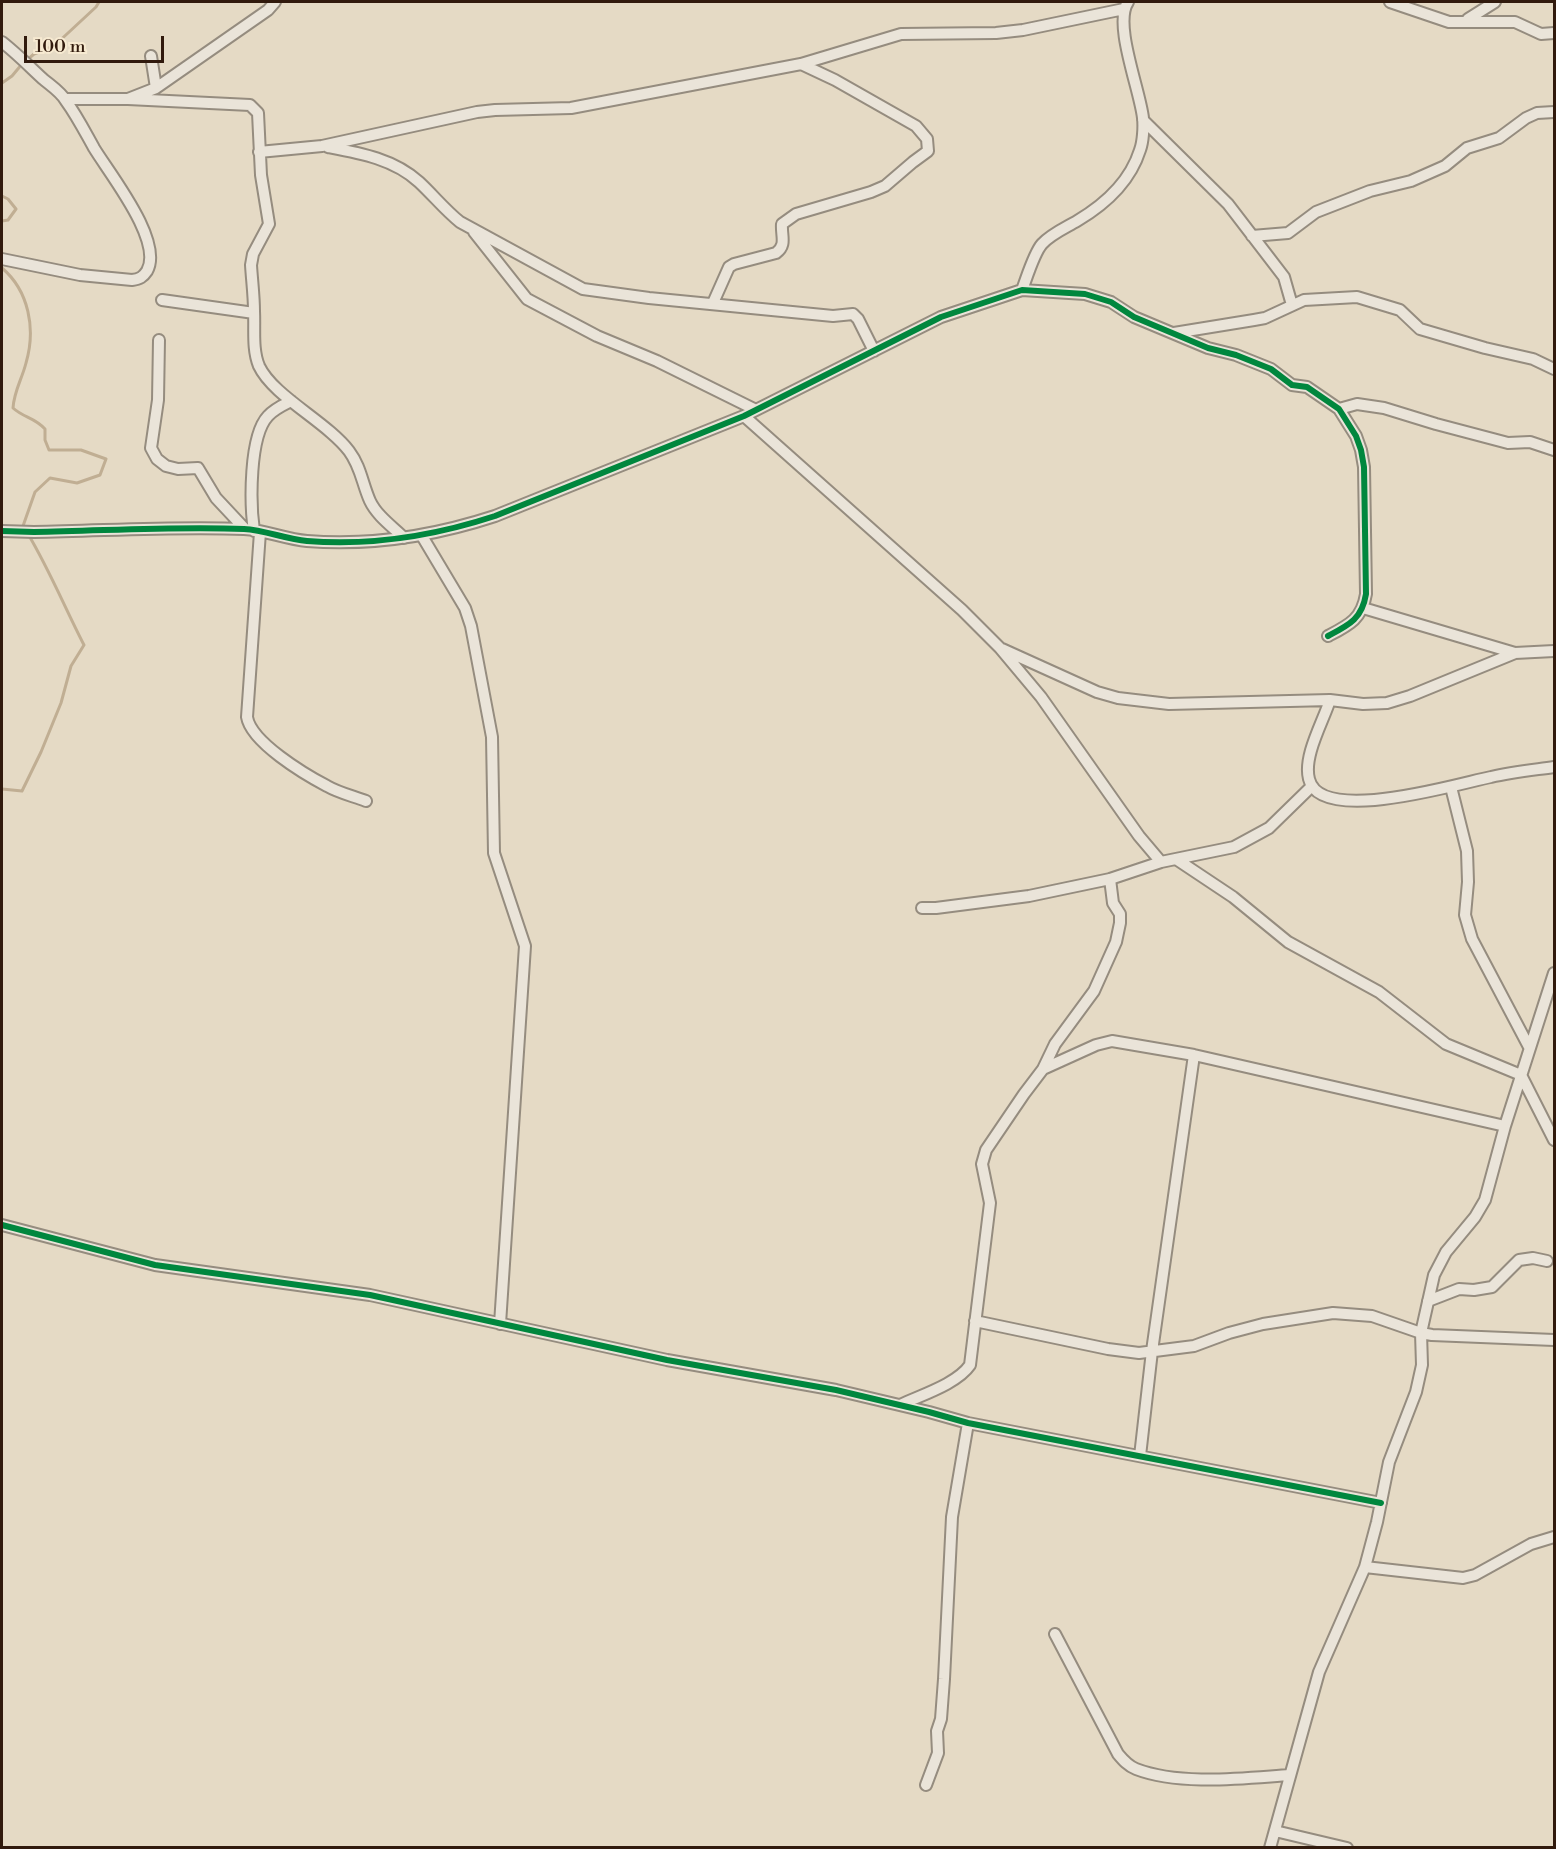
<!DOCTYPE html>
<html>
<head>
<meta charset="utf-8">
<style>
  body { margin:0 }
  #map { position:relative; width:1556px; height:1849px; overflow:hidden; background:#e5dac5; font-family:"Libre Bodoni",serif }
  canvas { display:block }
  .frame { position:absolute; inset:0; border:3px solid #311a0d; pointer-events:none }
  .scale { position:absolute; left:24px; top:36px; width:140px; height:27px; box-sizing:border-box; border:3px solid #311a0d; border-top:0; padding-left:8px; font-size:18px; line-height:21px; white-space:nowrap; color:#311a0d; -webkit-text-stroke:4px #f7ead1; paint-order:stroke }
</style>
</head>
<body>
<div id="map">
<canvas width="1556" height="1849"></canvas>
<div class="frame"></div>
<div class="scale">100 m</div>
</div>
<script>
const context = document.querySelector('canvas').getContext('2d');
context.lineJoin = 'round';
function trace(path, color, width, dash) {
  context.strokeStyle = color;
  context.lineWidth = width;
  context.lineCap = dash ? 'butt' : 'round';
  context.setLineDash(dash || []);
  context.stroke(path);
}
const stream = new Path2D(`
  M27,60l7,-6 20,-8 42,-39 3,-5
  M2,83l10,-7 10,-12
  M2,196l6,3 8,10 -8,11 -6,1
  M2,268c27,23 34,61 24,95 -4,16 -12,28 -13,45 11,10 21,9 32,21v11l4,10h32l25,9 -6,16 -23,8 -27,-5 -15,14 -12,34 1,3
  M2,789l20,2 19,-39 20,-49 10,-37 13,-21c-19,-37 -35,-76 -56,-111`);
const street = new Path2D(`
  M1390,2l59,20h66l26,12 13,-1
  M1468,19l27,-17
  M2,42c14,11 27,24 41,37 7,6 18,13 23,22 11,15 19,31 28,47 15,25 70,93 53,123 -4,6 -7,8 -15,9l-52,-5 -78,-16
  M151,56l5,32
  M65,99h63l28,-11 112,-78 7,-8
  M128,99l122,6 8,8 3,62 8,49 -16,30 -2,11c1,16 3,31 3,46 1,18 -2,38 5,55 14,30 68,56 90,85 12,16 13,32 21,50 7,15 23,26 34,37
  M1143,120l85,84 56,73 8,28
  M328,147c32,6 66,12 91,35 14,13 26,28 41,40l123,67 66,9 184,18 20,-2 5,5 16,32
  M259,152l63,-6 155,-34 18,-2 76,-2 230,-44 100,-30 95,-1 27,-3 101,-21
  M474,232l53,67 70,37 60,25 99,49
  M1252,236l36,-3 28,-21 54,-21 41,-10 34,-15 22,-18 32,-10 27,-20 11,-5 17,-1
  M1022,290c5,-13 12,-37 20,-46 9,-10 23,-16 35,-23 27,-16 53,-39 63,-71 3,-8 4,-23 3,-32 -3,-28 -30,-94 -15,-116
  M162,300l92,13
  M713,303l16,-36 5,-3 42,-11c11,-8 5,-17 6,-29l14,-10 75,-22 14,-6 28,-24 15,-11 -1,-12 -11,-13 -81,-46 -34,-16
  M1174,333l80,-13 11,-2 39,-18 53,-3 43,13 20,19 65,19 48,11 21,10
  M159,340l-1,60 -7,48 6,11 9,7 12,3 20,-1 18,30 29,31
  M1339,409l18,-5 27,4 52,16 72,19 22,-1 24,8
  M744,416l218,194 38,38 41,49 98,139 22,26
  M2,531l32,1c70,-1 140,-6 210,-3 21,1 41,10 63,12 64,5 127,-5 188,-25l249,-100 197,-99 81,-27 63,4 26,8 23,15 74,31 28,7 35,14 21,16 15,2 32,22 17,27 5,14 3,17 2,127c-4,25 -17,31 -38,42
  M254,531c-4,-27 -5,-95 14,-115 6,-7 15,-11 23,-15
  M260,532l-13,185c4,25 57,57 80,69 12,7 26,10 39,15
  M422,536l43,72 6,18 21,111 2,116 31,93 -25,378
  M1363,608l152,45
  M1002,649l95,43 21,6 51,6 161,-4 33,4 24,-1 23,-7 105,-43 39,-2
  M1330,700c-7,22 -27,56 -21,79 11,47 151,4 182,-2 21,-5 42,-7 63,-10
  M1451,787l16,64 1,31 -3,33 7,24 57,108
  M1176,859l57,38 55,45 91,50 67,52 75,31 33,65
  M922,908h14l93,-12 81,-17 51,-17 73,-15 35,-19 43,-42
  M1043,1069l53,-24 16,-4 82,14 311,71
  M2,1225l153,40 215,30 297,65 169,30 93,22 39,11 413,80
  M1428,1301l31,-12 15,1 18,-3 27,-27 14,-2 14,3
  M975,1321l133,28 31,4 55,-7 35,-13 34,-9 70,-11 39,3 49,17 11,2 122,5
  M900,1405c21,-10 57,-21 70,-40l20,-162 -8,-39 4,-14 38,-56 19,-25 12,-25 39,-53 22,-49 4,-19v-9l-7,-11 -3,-24
  M1140,1456l12,-105 42,-296
  M1365,1567l98,11 12,-3 56,-31 23,-7
  M1055,1634l63,120c5,6 10,12 18,15 44,17 108,9 154,6
  M926,1785l12,-32 -1,-22 4,-12 3,-40 8,-162 16,-94
  M1275,1831l72,17
  M1270,1848l49,-176 46,-105 12,-45 12,-60 27,-70 6,-27 -1,-32 13,-58 12,-23 29,-35 10,-17 20,-74 49,-153`);
const cycleway = new Path2D(`
  M2,531l32,1c70,-1 140,-6 210,-3 21,1 41,10 63,12 64,5 127,-5 188,-25l249,-100 197,-99 81,-27 63,4 26,8 23,15 74,31 28,7 35,14 21,16 15,2 32,22 17,27 5,14 3,17 2,127c-4,25 -17,31 -38,42
  M2,1225l153,40 215,30 297,65 169,30 93,22 39,11 413,80`);
trace(stream, '#c0ae93', 3);
trace(street, '#958c7f', 14);
trace(street, '#eae4d9', 10);
trace(cycleway, '#00873e', 6);
</script>
</body>
</html>
